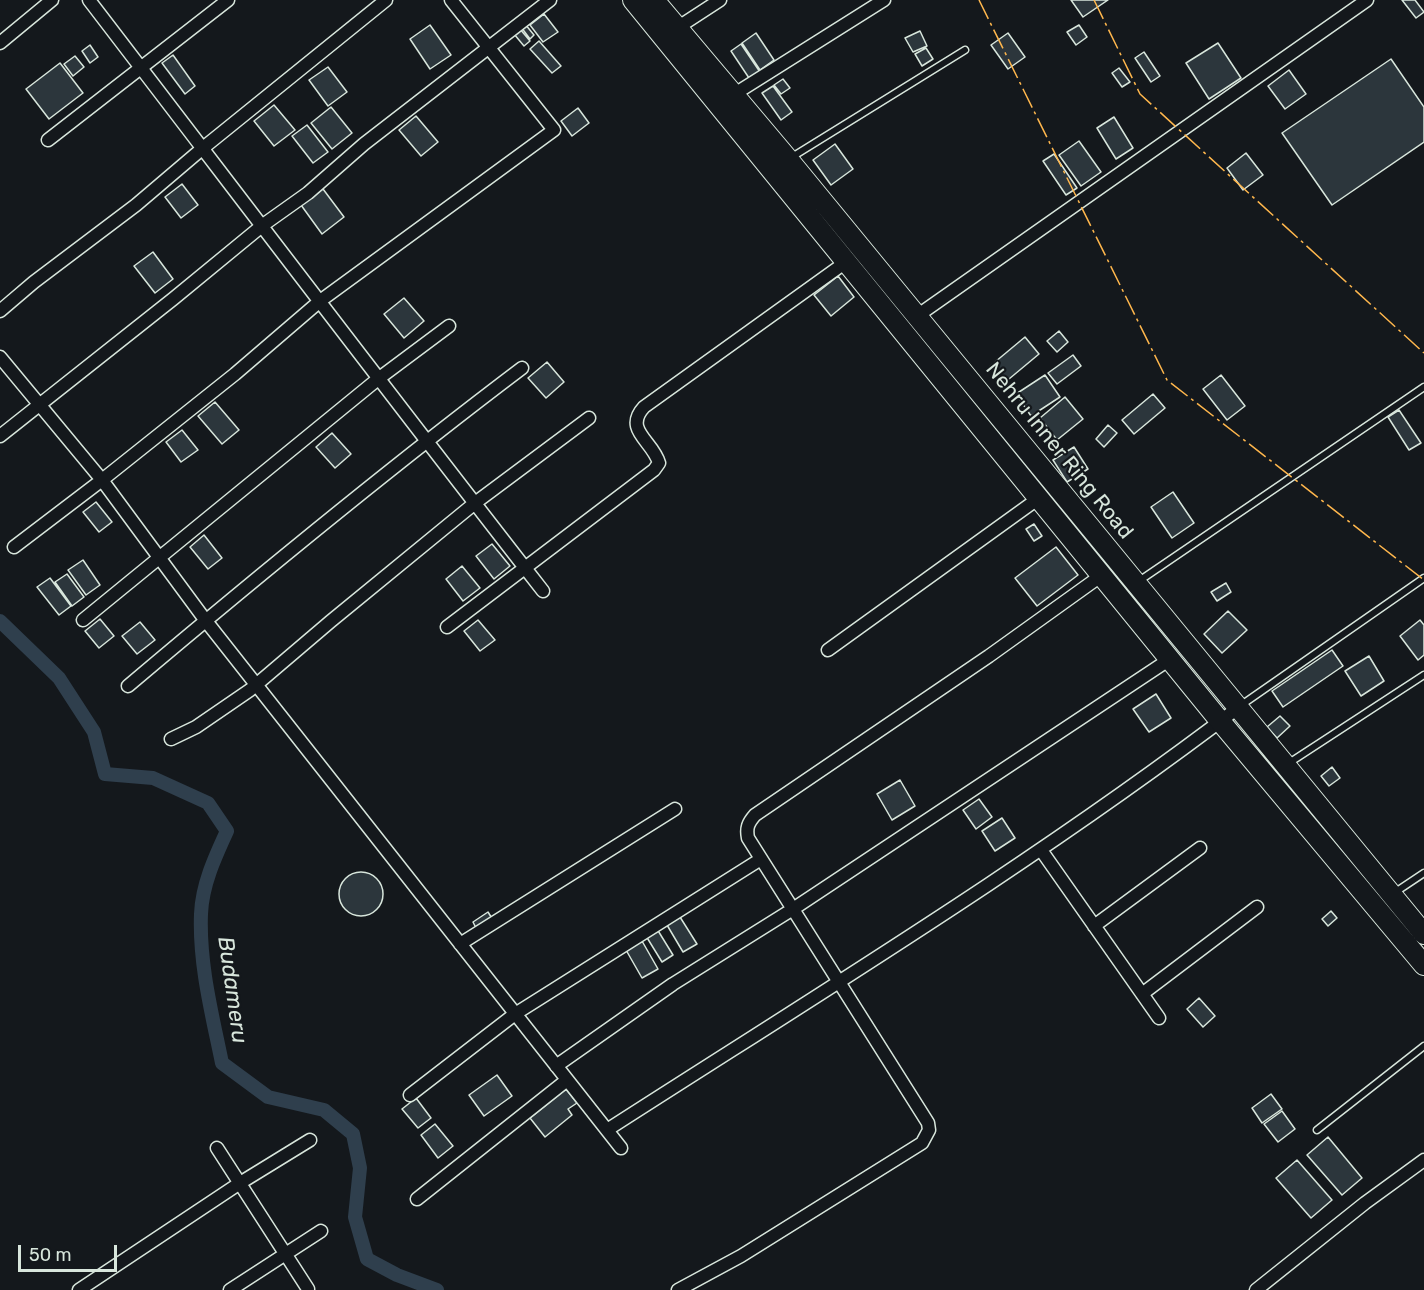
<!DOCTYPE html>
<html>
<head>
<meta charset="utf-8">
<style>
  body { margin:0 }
  #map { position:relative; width:1424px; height:1290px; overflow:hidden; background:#14181c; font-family:Rubik,sans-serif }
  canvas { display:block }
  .scale { position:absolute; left:18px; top:1245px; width:99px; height:27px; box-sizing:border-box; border:3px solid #d8e6dc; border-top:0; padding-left:8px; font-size:18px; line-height:21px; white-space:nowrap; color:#d8e6dc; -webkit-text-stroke:4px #14181c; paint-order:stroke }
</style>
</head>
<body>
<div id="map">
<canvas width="1424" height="1290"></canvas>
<div class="scale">50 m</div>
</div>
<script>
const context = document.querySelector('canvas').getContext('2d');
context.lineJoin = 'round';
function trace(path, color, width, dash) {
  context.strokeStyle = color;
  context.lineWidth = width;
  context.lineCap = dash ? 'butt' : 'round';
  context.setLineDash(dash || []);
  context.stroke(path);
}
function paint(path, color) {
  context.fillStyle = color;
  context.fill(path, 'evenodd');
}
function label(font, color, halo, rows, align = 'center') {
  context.font = font + ' Rubik,sans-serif';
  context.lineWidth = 4.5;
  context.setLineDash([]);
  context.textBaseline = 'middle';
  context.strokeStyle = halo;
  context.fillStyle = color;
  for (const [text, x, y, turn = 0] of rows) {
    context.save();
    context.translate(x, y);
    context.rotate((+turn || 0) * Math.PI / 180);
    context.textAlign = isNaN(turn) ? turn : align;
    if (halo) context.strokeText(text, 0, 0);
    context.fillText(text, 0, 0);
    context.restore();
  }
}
const canal = new Path2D(`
  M0,621l59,57 35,54 11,42 48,4 55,25 19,28c-12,26 -25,54 -26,83 -2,50 11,100 21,149l46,34 56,13 29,24 7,34 -5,49 12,42 30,16 40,15`);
const building = new Path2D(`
  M1071,0h37l-25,17z
  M1402,0h13l9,12 -8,6z
  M544,14l14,18 -15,10 -13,-17z
  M525,24l9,11 -4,4 -9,-12z
  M430,25l21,30 -21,14 -20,-30z
  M1079,25l8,12 -11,8 -9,-13z
  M520,29l10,12 -6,5 -10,-12z
  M920,31l7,15 -14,6 -8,-14z
  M756,33l18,27 -14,10 -18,-27z
  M1008,33l17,24 -17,12 -17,-24z
  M539,41l22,25 -9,7 -22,-24z
  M1218,43l23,35 -32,21 -23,-36z
  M741,44l19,28 -11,6 -18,-27z
  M90,45l8,12 -8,6 -8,-12z
  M926,48l7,11 -11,7 -7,-12z
  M1144,52l16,24 -9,6 -16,-24z
  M173,55l22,31 -10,8 -23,-31z
  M75,56l9,11 -11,9 -9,-12z
  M1391,59l33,48v35l-92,63 -50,-72z
  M60,63l23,30 -34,26 -23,-30z
  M328,67l19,25 -19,14 -19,-26z
  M1119,68l11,14 -8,5 -10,-14z
  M1289,70l17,24 -21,15 -17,-23z
  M783,79l7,9 -9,6 -7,-9z
  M773,86l19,26 -11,8 -19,-27z
  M274,105l21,25 -21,16 -20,-25z
  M331,107l21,26 -20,16 -21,-26z
  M578,108l11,15 -17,13 -11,-15z
  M416,116l22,26 -17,14 -22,-26z
  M1114,117l19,31 -17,11 -19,-31z
  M307,125l21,27 -15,11 -21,-27z
  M1079,141l22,31 -20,14 -22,-31z
  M835,144l18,25 -22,16 -18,-25z
  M1246,153l17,22 -20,15 -16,-22z
  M1054,154l23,34 -11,7 -23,-34z
  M182,184l16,21 -17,13 -16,-21z
  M323,189l21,28 -22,17 -21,-29z
  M153,252l20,27 -18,14 -21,-27z
  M838,276l16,21 -23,19 -17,-21z
  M404,298l20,23 -20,17 -20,-24z
  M1059,331l9,11 -11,10 -10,-11z
  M1025,337l14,17 -36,30 -14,-17z
  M1073,355l8,11 -24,18 -9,-11z
  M547,362l17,20 -18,16 -18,-20z
  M1045,375l15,22 -29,19 -15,-22z
  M1221,375l24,31 -18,14 -24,-31z
  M1153,394l12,14 -31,26 -12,-14z
  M1065,397l18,22 -26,21 -17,-22z
  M215,402l24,28 -17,14 -24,-28z
  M1399,410l22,33 -12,7 -21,-33z
  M1108,425l9,8 -13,14 -8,-8z
  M182,430l16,20 -17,12 -15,-20z
  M332,433l19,21 -16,14 -19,-21z
  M1074,447l14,22 -21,13 -14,-22z
  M1173,492l21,31 -22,15 -21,-31z
  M96,502l16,20 -13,10 -16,-20z
  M1034,524l8,12 -8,5 -8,-12z
  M204,535l18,23 -14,11 -18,-22z
  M492,544l18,22 -16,13 -18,-23z
  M1056,547l22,28 -41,31 -22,-28z
  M83,560l17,25 -14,10 -18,-25z
  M462,566l18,22 -17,13 -17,-22z
  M67,574l17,23 -12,9 -17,-24z
  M50,578l21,28 -12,9 -22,-28z
  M1226,583l5,9 -14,9 -6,-9z
  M1228,611l19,19 -25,23 -18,-19z
  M100,619l14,17 -15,12 -14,-17z
  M478,620l17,20 -15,11 -16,-20z
  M1420,620l4,5v30l-6,5 -18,-24z
  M140,622l15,18 -18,14 -15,-18z
  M1332,650l11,16 -60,41 -11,-16z
  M1369,656l15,25 -23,15 -16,-25z
  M1156,694l15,24 -22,14 -16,-23z
  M1280,716l10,10 -13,12 -10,-11z
  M1332,767l8,11 -11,8 -8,-10z
  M900,780l15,26 -23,14 -15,-26z
  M979,799l13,18 -16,12 -13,-19z
  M1002,818l13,20 -20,13 -13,-20z
  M339 894a22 22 0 1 1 44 0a22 22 0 1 1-44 0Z
  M1331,911l6,7 -9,8 -6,-7z
  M488,912l5,8 -16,10 -4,-8z
  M680,917l17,27 -14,8 -16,-27z
  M657,929l16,26 -11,7 -16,-26z
  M642,941l16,28 -16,9 -16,-28z
  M1199,998l16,18 -12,11 -16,-18z
  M497,1075l15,21 -28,20 -15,-21z
  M566,1089l11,14 -9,6 4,6 -27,22 -15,-19z
  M1271,1094l11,15 -20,14 -10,-15z
  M416,1098l15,20 -13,10 -16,-19z
  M1282,1111l13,18 -17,13 -14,-18z
  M435,1124l18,22 -15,12 -17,-23z
  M1328,1137l34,41 -20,17 -35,-40z
  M1297,1160l35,40 -21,18 -35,-40z`);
const service = new Path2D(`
  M792,157l173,-107
  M1139,581l285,-194
  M1240,706l184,-128
  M1289,763l135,-88
  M1394,893l30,-20
  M1317,1130l107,-84`);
const minor = new Path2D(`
  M89,0c151,197 301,395 454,591
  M677,28l43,-28
  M0,43l52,-43
  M733,95l151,-95
  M48,140l180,-140
  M0,311l34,-29 102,-77 67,-57 183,-148
  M917,316l450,-316
  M0,357l102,123 104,141 415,527
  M0,436l173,-137 90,-74 45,-32 56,-49 186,-144
  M14,547l88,-67 133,-106 85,-73 234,-171 -103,-130
  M83,620l295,-241 71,-53
  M447,627l207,-157 5,-7c-6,-22 -36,-33 -15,-56l202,-145
  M828,650l211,-152
  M128,686c129,-109 259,-216 394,-318
  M171,739l25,-12 54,-37 81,-69 144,-118 114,-85
  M1041,850l118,168
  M1094,926l106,-78
  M460,944l215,-135
  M1142,994l115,-87
  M556,1066l117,-82 120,-75 377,-250
  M410,1095l105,-81 246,-155
  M607,1130c213,-137 430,-269 632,-423
  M217,1148l91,141
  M417,1199l150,-119
  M79,1290l161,-107 70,-43
  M230,1290l91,-59
  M678,1290l63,-34 181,-113 7,-13 -1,-7 -180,-285c-2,-10 0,-15 7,-23l234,-159 113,-81
  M1256,1290l109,-87 59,-43`);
const primary = new Path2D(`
  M633,0l587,721 204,244
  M654,0l134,159 636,775`);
const power = new Path2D(`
  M979,0l188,380 257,200
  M1094,0l46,94 284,259`);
const streetNames = [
  ["Nehru Inner Ring Road",1059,451,51]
];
const waterNames = [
  ["Budameru",232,990,82]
];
trace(canal, '#2f3f4d', 14);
paint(building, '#2c363c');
trace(building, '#d8e6dc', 1.5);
trace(service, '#d8e6dc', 9);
trace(minor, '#d8e6dc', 15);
trace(primary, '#d8e6dc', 22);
trace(service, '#14181c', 6);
trace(minor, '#14181c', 12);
trace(primary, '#14181c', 20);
trace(power, '#ffb74d', 1.5, [21, 4.5, 3, 4.5]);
label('21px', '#d8e6dc', '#14181c', streetNames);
label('italic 22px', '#d8e6dc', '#14181c', waterNames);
</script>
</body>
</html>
